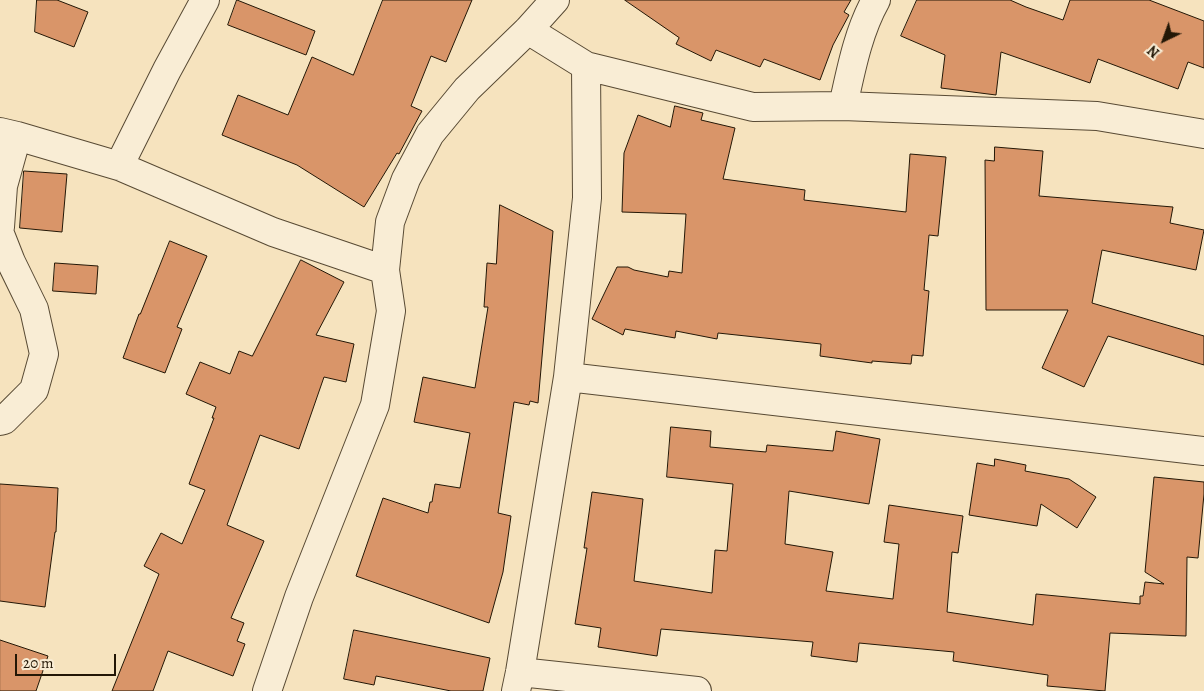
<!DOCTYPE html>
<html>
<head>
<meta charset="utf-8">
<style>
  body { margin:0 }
  #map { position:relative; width:1204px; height:691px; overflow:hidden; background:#f6e3be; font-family:Alegreya,serif }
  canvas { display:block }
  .north { position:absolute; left:1139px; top:15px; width:50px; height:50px; -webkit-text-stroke:4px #f9edd5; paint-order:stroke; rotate:222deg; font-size:14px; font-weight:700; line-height:20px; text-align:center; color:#231706 }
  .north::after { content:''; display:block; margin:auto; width:18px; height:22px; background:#231706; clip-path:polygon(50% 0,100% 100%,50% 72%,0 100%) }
  .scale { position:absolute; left:15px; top:654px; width:101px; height:22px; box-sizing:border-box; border:2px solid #231706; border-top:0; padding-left:6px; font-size:15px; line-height:18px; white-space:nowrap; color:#231706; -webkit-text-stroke:4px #f9edd5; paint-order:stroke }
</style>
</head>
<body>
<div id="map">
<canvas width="1204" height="691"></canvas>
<div class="north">N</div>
<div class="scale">20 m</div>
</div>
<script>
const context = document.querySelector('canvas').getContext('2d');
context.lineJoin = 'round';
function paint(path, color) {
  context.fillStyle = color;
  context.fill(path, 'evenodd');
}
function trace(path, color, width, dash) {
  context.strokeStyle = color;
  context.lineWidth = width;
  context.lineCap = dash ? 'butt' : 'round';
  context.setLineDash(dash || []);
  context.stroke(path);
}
const building = new Path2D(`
  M37,0h20l31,12 -14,35 -39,-15z
  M237,0l78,31 -9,24 -78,-30z
  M383,0h89l-26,62 -15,-6 -20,50 11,5 -23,43 -2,-1 -33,54 -67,-42 -75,-30 16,-40 50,20 24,-58 41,18z
  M625,0h226l-7,12 5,3 -16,30 -13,35 -56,-21 -4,8 -44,-17 -5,11 -35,-17 3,-6z
  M917,0h93l16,7 37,13 7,-20h79l55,21v47l-16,-6 -10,27 -80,-30 -8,24 -89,-31 -5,43 -55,-7 4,-33 -44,-19z
  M675,106l28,7 -2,7 34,8 -12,51 82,11 -1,10 102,12 4,-58 36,3 -8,79 -9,-1 -5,55 5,1 -6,65 -11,-1 -1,9 -39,-3v2l-52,-7 1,-12 -103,-11 -1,6 -41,-8 -1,7 -50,-9 -2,6 -31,-16 25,-52h11l6,3 34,7 1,-6 13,2 4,-59 -64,-2 2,-59 14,-38 32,12z
  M995,147l48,4 -4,45 134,11 -3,16 34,7 -8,40 -94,-20 -10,53 112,33v29l-96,-29 -24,51 -42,-19 26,-58h-82l-1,-150 9,1z
  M24,171l43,3 -5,58 -42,-4z
  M500,205l53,26 -15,172 -8,-2 -1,4 -15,-3 -16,111 13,3 -8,56 -14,51 -133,-47 27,-78 45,15 2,-11h2l3,-18 25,4 10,-55 -56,-11 9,-45 52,11 13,-81h-4l3,-44 9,1z
  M170,241l37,15 -30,71 5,2 -17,44 -42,-15 16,-44h1z
  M301,260l43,22 -28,53 38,9 -8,38 -22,-5 -25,72 -39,-14 -33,90 37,16 -33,77 13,5 -7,18 8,3 -12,32 -65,-25 -15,40h-41l47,-117 -15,-8 17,-33 21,11 23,-54 -16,-6 25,-66h-2l4,-11 -30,-13 14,-32 30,12 9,-23 13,5z
  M55,263l43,3 -2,28 -43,-3z
  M671,427l40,4 -1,16 56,5 1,-7 66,6 3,-20 44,8 -11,65 -80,-13 -4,53 48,8 -7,39 67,8 6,-55 -15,-2 5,-37 74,11 -5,37 -6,-1 -5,60 86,13 3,-31 104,10v-8h3l2,-14 19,2 -19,-12 9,-95 50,5v12l-6,64 -11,-1 -1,79 -76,-3 -5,58 -58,-5 1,-11 -95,-14 1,-9 -95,-9 -2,19 -46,-6 2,-14 -152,-13 -4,27 -59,-9 3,-19 -26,-4 12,-76h-3l8,-56 51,7 -9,82 78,12 3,-43 12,1 6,-67 -66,-7z
  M995,459l31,6 -1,6 44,8 27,18 -19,31 -36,-24 -4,22 -68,-11 8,-52 17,3z
  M0,484l58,4 -2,44h-1l-10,75 -45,-6z
  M354,630l136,28 -7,33h-32l-75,-15 -2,9 -30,-6z
  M0,640l48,16 -12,35h-36z`);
const street = new Path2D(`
  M528,30l58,36 167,41 90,-1 254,10 107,18
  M843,106c8,-36 15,-74 33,-106
  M0,132l17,4 102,30 154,66 112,38
  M119,166l48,-96 38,-70
  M0,227l3,-41 14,-50
  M0,234l11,28 23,47 10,45 -10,36 -30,30 -4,1
  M568,377l636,74
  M520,672l177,19
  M267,691l32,-94 76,-192 16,-94 -6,-41 5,-48 16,-43 24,-45 37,-45 61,-59 27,-30
  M516,691l4,-19 48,-295 19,-179 -1,-132`);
paint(building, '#d99569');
trace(building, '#231706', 1);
trace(street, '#584a34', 30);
trace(street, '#f9edd5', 28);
</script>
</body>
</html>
